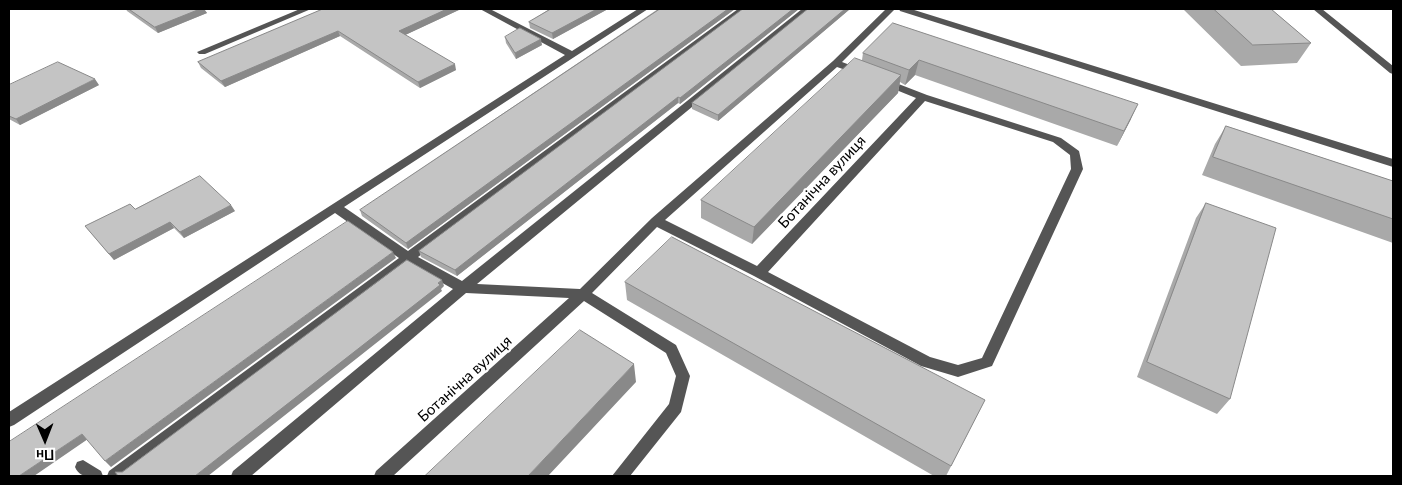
<!DOCTYPE html>
<html>
<head>
<meta charset="utf-8">
<style>
  body { margin:0 }
  #map { position:relative; width:1402px; height:485px; overflow:hidden; background:#fff; font-family:Lato,sans-serif }
  canvas { display:block }
  .frame { position:absolute; inset:0; border:10px solid #000; pointer-events:none }
  .north { position:absolute; left:20px; top:415px; width:50px; height:50px; -webkit-text-stroke:4px #fff; paint-order:stroke; rotate:179deg; font-size:14px; font-weight:700; line-height:20px; text-align:center; color:#000 }
  .north::after { content:''; display:block; margin:auto; width:18px; height:22px; background:#000; clip-path:polygon(50% 0,100% 100%,50% 72%,0 100%) }
</style>
</head>
<body>
<div id="map">
<canvas width="1402" height="485"></canvas>
<div class="frame"></div>
<div class="north">Пн</div>
</div>
<script>
const context = document.querySelector('canvas').getContext('2d');
context.lineJoin = 'round';
function paint(path, color) {
  context.fillStyle = color;
  context.fill(path, 'evenodd');
}
function trace(path, color, width, dash) {
  context.strokeStyle = color;
  context.lineWidth = width;
  context.lineCap = dash ? 'butt' : 'round';
  context.setLineDash(dash || []);
  context.stroke(path);
}
function label(font, color, halo, rows, align = 'center') {
  context.font = font + ' Lato,sans-serif';
  context.lineWidth = 4.5;
  context.setLineDash([]);
  context.textBaseline = 'middle';
  context.strokeStyle = halo;
  context.fillStyle = color;
  for (const [text, x, y, turn = 0] of rows) {
    context.save();
    context.translate(x, y);
    context.rotate((+turn || 0) * Math.PI / 180);
    context.textAlign = isNaN(turn) ? turn : align;
    if (halo) context.strokeText(text, 0, 0);
    context.fillText(text, 0, 0);
    context.restore();
  }
}
const minor = new Path2D(`
  M300,9h11l-106,45h-6l-2,-2z
  M480,9h10l82,42 66,-42h10l-304,198 64,44 330,-242h9l-329,248 44,24 340,-272h9l-334,275 103,5 72,-71 181,-157 53,-52h9l-53,53 21,8v4h-6l-20,-7 -172,153 92,46 159,-168 -37,-15v-4l4,-1 44,17 134,43 18,13 4,18 -91,197 -34,11 -37,-11 -167,-90 -97,-49 -65,66 84,52 14,31 -9,36 -51,64h-18l57,-72 7,-28 -10,-23 -82,-52 -191,175h-19l2,-5 193,-173 -103,-5 -215,183h-20l2,-5 220,-182 -44,-25 -282,212h-20l2,-5 290,-213 -64,-45 -321,212 -5,2v-15l556,-357zM925,101l128,41 17,13 1,14 -89,189 -24,7 -28,-8 -162,-85z
  M899,9h12l482,150v8l-493,-156z
  M1313,9h9l71,57v8l-3,-1z
  M83,460l18,11 2,5c-12,0 -23,3 -28,-9l2,-5z`);
const wall = new Path2D(`
  M126,9h78l3,4 -49,20 -31,-22z
  M323,9h138l-56,26 51,35 -36,18 -80,-52 -115,51 -24,-19 -3,-6z
  M545,9h63l-55,30 -23,-11 -1,-6 19,-12z
  M658,9h77l-327,240 -46,-33 -2,-6z
  M743,9h56l-119,95 -2,-1 -221,173 -36,-19 -2,-6z
  M808,9h42l-132,112 -26,-12v-6z
  M1183,9h88l40,34 -14,20 -56,3z
  M893,23l238,96 -14,27 -202,-71 -10,10 -5,-3 -2,11 -146,151 -51,-26v-18l161,-140 1,-7z
  M505,37l37,8 -26,14 -10,-16z
  M9,85h90l-79,40 -11,-6z
  M1226,126l167,55v62l-191,-68 13,-31z
  M1206,203l24,196 -13,15 -80,-37 59,-159z
  M135,209l100,2 -51,27 -10,-10 -60,32 -29,-34z
  M625,282l360,118 -39,76h-12l-307,-176z`);
const shadedWall = new Path2D(`
  M200,9h4l3,4 -49,20 -3,-6z
  M447,9h14l-60,28 -2,-6z
  M597,9h11l-55,30 -1,-6z
  M728,9h7l-327,240 -2,-6z
  M793,9h6l-119,95v-6z
  M845,9h5l-132,112v-6z
  M338,31l2,5 -115,51 -4,-6z
  M541,39l1,6 -26,14 -1,-6z
  M919,60l-4,15 -10,10 4,-15z
  M455,64l1,6 -36,18 -2,-6z
  M901,75l-3,18 -146,151 2,-17z
  M95,79l4,6 -79,40 -4,-6z
  M678,97v6l-221,173 -2,-6z
  M1138,104l-7,15 -14,27 7,-15z
  M231,205l4,6 -51,27 -4,-6z
  M170,222l4,6 -60,32 -5,-6z
  M393,252l3,6 -285,209 -6,-6z
  M442,280l2,6 -3,3 1,2 -234,185h-13z
  M634,364l2,18 -88,94h-20z
  M82,434l6,5 -54,37h-15z`);
const building = new Path2D(`
  M129,9h71l-45,18z
  M323,9h124l-48,22 56,33 -37,18 -80,-51 -117,50 -23,-19z
  M551,9h46l-45,24 -23,-11z
  M660,9h68l-322,234 -46,-33z
  M743,9h50l-113,89 -2,-1 -223,173 -36,-19z
  M808,9h37l-127,106 -26,-12z
  M1214,9h57l40,34 -58,2z
  M893,23l245,81 -14,27 -205,-71 -10,10 -46,-17z
  M520,28l21,11 -26,14 -10,-16z
  M855,58l46,17 -147,152 -53,-27z
  M58,62l37,17 -79,40 -7,-3v-31z
  M1226,126l167,55v38l-180,-62z
  M200,176l31,29 -51,27 -10,-10 -61,32 -24,-28 45,-22 5,5z
  M1206,203l70,25 -46,171 -83,-37z
  M348,221l45,31 -288,209 -23,-27 -63,42h-10v-34z
  M672,237l313,163 -34,66 -326,-184z
  M407,260l35,20 -4,3 2,2 -245,191h-77l-3,-4h7z
  M580,330l54,34 -106,112h-103z`);
const streetNames = [
  ["Ботанічна вулиця",822,182,-47],
  ["Ботанічна вулиця",465,379,-42]
];
paint(minor, '#555');
paint(wall, '#a9a9a9');
paint(shadedWall, '#898989');
paint(building, '#c4c4c4');
trace(building, '#898989', 1);
label('15px', '#000', '#fff', streetNames);
</script>
</body>
</html>
